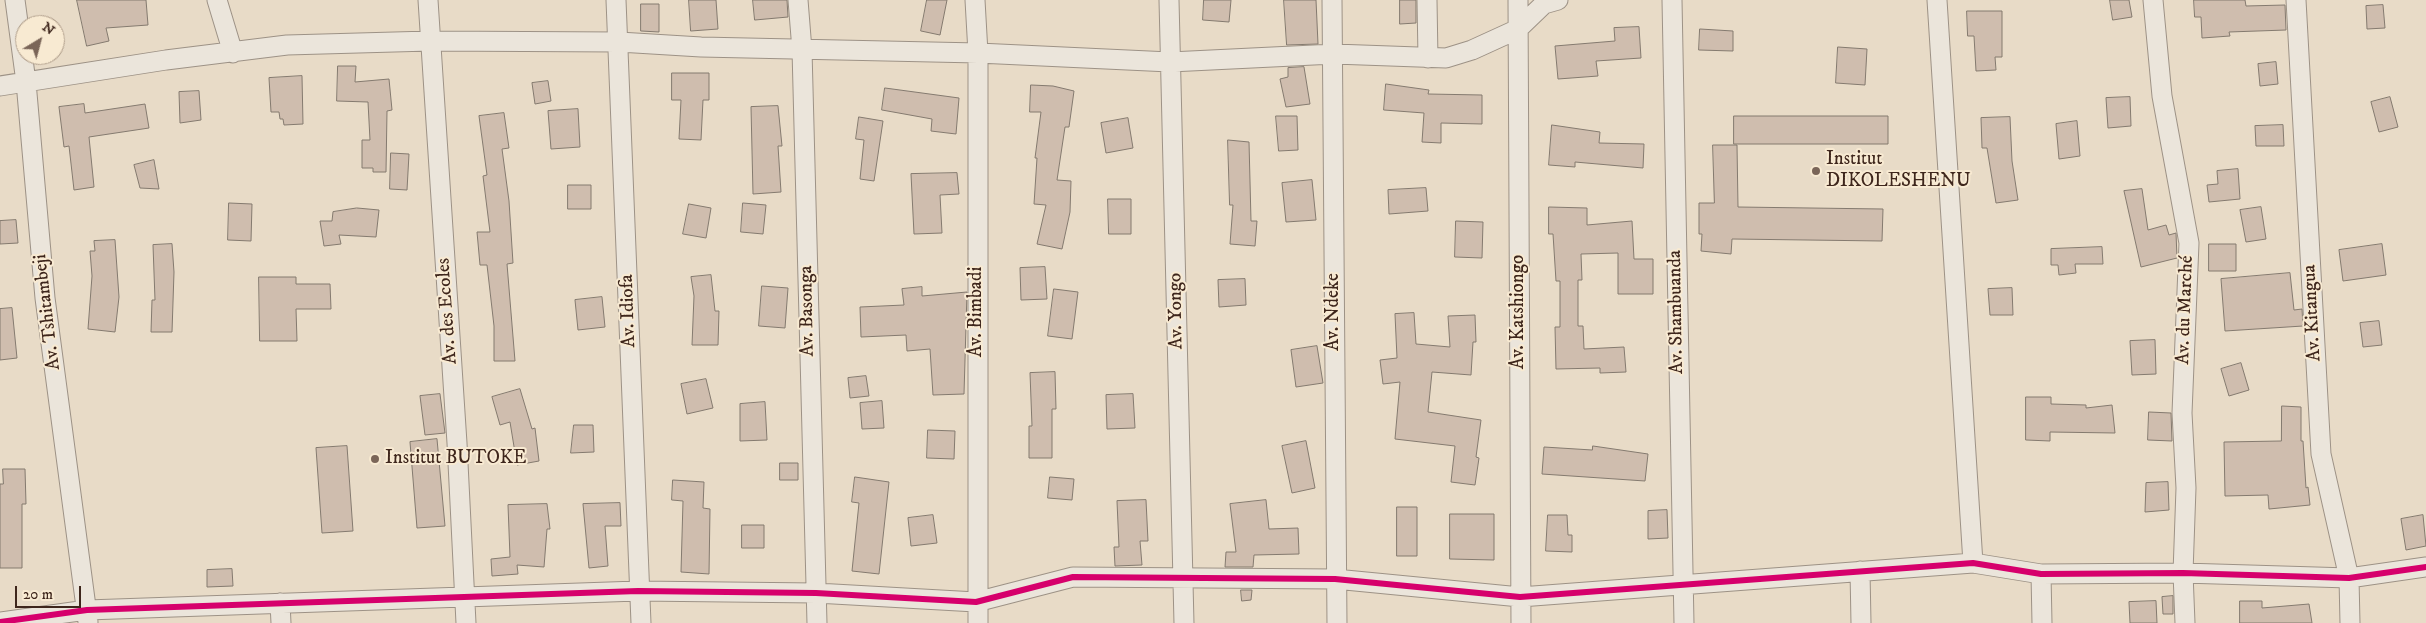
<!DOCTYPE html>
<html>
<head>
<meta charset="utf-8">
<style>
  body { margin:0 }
  #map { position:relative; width:2426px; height:623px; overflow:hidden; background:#e8dbc7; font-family:"IM FELL DW Pica",serif }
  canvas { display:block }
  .north { position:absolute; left:15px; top:15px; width:50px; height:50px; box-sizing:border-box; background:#f8ead2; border:1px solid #ae9c89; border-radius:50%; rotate:37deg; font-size:14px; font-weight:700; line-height:20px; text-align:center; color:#3e261c }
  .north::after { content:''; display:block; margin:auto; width:18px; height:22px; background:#7a6558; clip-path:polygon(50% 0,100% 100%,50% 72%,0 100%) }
  .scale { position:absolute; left:15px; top:586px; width:66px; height:22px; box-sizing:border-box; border:2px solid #3e261c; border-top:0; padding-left:6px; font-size:15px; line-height:18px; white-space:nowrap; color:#3e261c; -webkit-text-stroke:4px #f8ead2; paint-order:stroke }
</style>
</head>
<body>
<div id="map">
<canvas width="2426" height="623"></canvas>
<div class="north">N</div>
<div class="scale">20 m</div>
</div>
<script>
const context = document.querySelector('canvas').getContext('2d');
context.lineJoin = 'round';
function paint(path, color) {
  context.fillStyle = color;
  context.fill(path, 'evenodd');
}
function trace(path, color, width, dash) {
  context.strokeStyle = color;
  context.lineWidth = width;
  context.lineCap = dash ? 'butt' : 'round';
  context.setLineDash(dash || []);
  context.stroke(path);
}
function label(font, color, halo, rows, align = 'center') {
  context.font = font + ' "IM FELL DW Pica",serif';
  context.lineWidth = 4;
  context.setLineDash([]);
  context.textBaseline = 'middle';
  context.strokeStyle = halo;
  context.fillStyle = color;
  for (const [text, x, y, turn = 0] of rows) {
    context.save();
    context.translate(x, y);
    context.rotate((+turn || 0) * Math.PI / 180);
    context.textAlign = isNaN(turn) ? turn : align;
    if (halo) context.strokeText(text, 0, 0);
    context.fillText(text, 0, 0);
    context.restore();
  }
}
const building = new Path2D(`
  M77,0h69l2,25 -42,3 3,13 -22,5z
  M689,0h27l2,29 -27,2z
  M753,0h34l1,17 -33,3z
  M927,0h20l-7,35 -19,-4z
  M1204,0h27l-2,22 -26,-2z
  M1284,0h32l2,44 -31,1z
  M1400,0h16v23l-16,1z
  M2110,0h19l3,17 -19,3z
  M2194,0h51l1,6 39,-1 1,25 -57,2 1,4 -28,2 -1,-21h-6z
  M641,4h18v28l-18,-1z
  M2383,5l2,23 -18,1 -1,-23z
  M1967,11h35v46h-7l1,13 -20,1 -2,-35h-6z
  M1639,27l2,31 -45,3 2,15 -40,3 -3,-33 60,-5 -1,-13z
  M1700,29l33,2v20l-34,-1z
  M1838,47l29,2 -2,36 -29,-2z
  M2276,62l2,22 -18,2 -2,-22z
  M338,66h18l-1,16 34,-3 3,31 -5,1 -1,61h-13v-4h-11v-28h8l-2,-38 -31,-1z
  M1304,67l6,37 -24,3 -6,-28 8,-2v-9z
  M672,73h37v27h-6l-2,40 -22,-1 2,-39h-9z
  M302,76l1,48 -19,1 -1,-6h-3l-1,-7h-8l-2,-34z
  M548,81l3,20 -16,3 -3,-21z
  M1386,84l43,6 -1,4 54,1v29l-41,-1v20l-19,-1 2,-29 -40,-3z
  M1031,85l22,1 21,5 -5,36h-4l-8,53 14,1 -1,31 -8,37 -25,-5 9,-39 -12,-1 3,-46h-2l6,-46h-11z
  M885,88l74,10 -3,36 -25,-3 1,-12 -50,-9z
  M199,91l2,29 -21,3 -1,-31z
  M2130,97l1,29 -23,2 -2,-30z
  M2390,97l8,30 -19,5 -8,-30z
  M84,104l1,9 60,-9 4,24 -60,9 5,50 -20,3 -5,-44 -5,1 -5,-40z
  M778,106l4,40h-4l3,46 -28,2 -2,-87z
  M578,109l2,38 -29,2 -3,-38z
  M504,113l5,35 -7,1 7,52 4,62 -6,1 8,97h-21v-35l-7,-61h-7l-3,-33h13l-7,-56 4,-1 -8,-59z
  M1276,116h21l1,34 -19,1z
  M1734,116h154v28h-154z
  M859,117l24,4 -9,60 -14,-2 4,-39 -8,-1z
  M2010,117l2,44 6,39 -22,3 -9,-55h-5l-1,-30z
  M1128,118l5,30 -27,5 -5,-30z
  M2077,121l3,35 -21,3 -3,-35z
  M1552,125l48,7 -1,11 45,1 -1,24 -68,-6v5l-26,-2z
  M2283,125l1,21h-28l-1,-20z
  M1228,140l21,2 2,79h6l-2,25 -25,-2 3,-39h-3z
  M1713,145h24l1,62 145,2 -1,32 -150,-2 -1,15 -30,-3 1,-17h-3v-31h15z
  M391,153l18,1 -2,36 -17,-1z
  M154,160l5,29 -19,-1 -6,-23z
  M2238,169l2,30 -31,3 -2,-17 11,-1 -1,-13z
  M957,173l2,21 -19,1 2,38 -28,1 -3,-60z
  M1312,180l4,40 -30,2 -4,-39z
  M568,185h23v24h-23z
  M1426,188l2,23 -39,3 -1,-24z
  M2142,189l6,41 18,-5 3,10 7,-2 1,25 -36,9 -17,-76z
  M1108,199h23v35h-22z
  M229,203l23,1 -1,37 -23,-1z
  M743,203l23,2 -3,29 -22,-2z
  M689,204l22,4 -5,30 -23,-4z
  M1549,207l38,1v17l45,-4 2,38h19v35h-35v-41l-37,1 1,26h-4v46h5l1,23 40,-2 2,25 -26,1v-5l-44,1 -1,-42h5v-46h-4l-3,-47h-4z
  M2261,207l5,32 -20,3 -6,-32z
  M357,208l22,2 -3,27 -37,-2 2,9 -17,2 -4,-25h12l1,-9z
  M16,220l2,23 -18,1v-23z
  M1456,221l27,1 -1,36 -27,-1z
  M115,240l4,57 -4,35 -27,-3 4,-53 -2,-25h5l-1,-10z
  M172,244l2,28 -2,60h-21l1,-32h3l-2,-55z
  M2209,244h27v27h-27z
  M2382,244l4,31 -43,6 -4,-31z
  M2102,247l1,17h-28l1,9 -17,2 -1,-10h-7v-16z
  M1045,267l2,32 -26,1 -1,-32z
  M2290,273l4,37 8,-1 1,17 -78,5 -4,-52z
  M711,275l4,36h4l-1,34h-26l2,-49 -3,-19z
  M259,277h37v7h34l1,25h-35l1,32h-37z
  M1245,279l1,26 -27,2 -1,-27z
  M762,286l26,2 -3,40 -26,-2z
  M922,287v9l45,-4 -3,102 -31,1 -3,-46 -23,2 -1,-16 -45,2 -1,-30 44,-2 -2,-16z
  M2012,288l1,27h-23l-2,-26z
  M1054,289l24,3 -6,47 -24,-3z
  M602,297l3,30 -27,3 -3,-30z
  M12,308l5,50 -17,2v-51z
  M1414,313l2,31 34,3 -2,-31 27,-1 1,27h-3l-2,33 -39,-3 -4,40 53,8 -5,37 3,1 -4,27 -24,-3 4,-36 -60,-7 5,-57 -17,2 -3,-24 17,-2 -2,-44z
  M2379,321l3,24 -19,2 -3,-24z
  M2155,340l1,34 -24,1 -2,-34z
  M1317,346l6,37 -27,4 -5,-37z
  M2241,363l8,27 -20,6 -8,-27z
  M1055,372l1,37h-4v49h-23v-32h3l-2,-53z
  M866,376l3,20 -19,2 -2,-20z
  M706,379l7,29 -26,6 -6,-30z
  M520,389l12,40 3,-1 4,33 -22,4 -7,-43 -10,3 -8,-28z
  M440,394l5,39 -20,2 -5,-39z
  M1133,394l2,34 -28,1 -1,-34z
  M2026,397h25v7l35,1v3l26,-3 3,28 -65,-1v9l-24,-1z
  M882,401l2,27 -22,1 -2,-26z
  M765,402l2,38 -27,1v-37z
  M2282,406l19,1v34h2l3,47 2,-1 2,18 -41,4 -1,-14 -43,1 -1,-54 57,-1z
  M2149,412l22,1 1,28 -24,-1z
  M574,425h19l1,27 -23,1z
  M928,430l27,1 -1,28 -27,-1z
  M437,439l8,87 -28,2 -7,-86z
  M1306,441l9,47 -23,5 -10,-47z
  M347,446l6,85 -31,2 -6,-85z
  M1593,446l55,8 -3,27 -103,-7 2,-27 48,3z
  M780,463h18v17h-18z
  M3,469h22l1,35h-4v64h-22v-84h3z
  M855,477l34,5 -10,92 -27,-3 7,-68 -7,-1z
  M1050,477l24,2 -2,21 -24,-2z
  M673,480l31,2 -1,26 7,1 -1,65 -28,-2 2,-71 -11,-1z
  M2168,482l1,28 -24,2 1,-29z
  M1146,500l2,41h-8l2,24 -27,1 -1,-19h5l-2,-46z
  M1266,500l3,29 29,-1 1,26 -45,1 -1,12h-28l1,-15h10l-6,-48z
  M620,503l1,23h-16l3,40 -19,2 -6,-64z
  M547,504l3,25h-3l-3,38 -27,-2 1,9 -26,2 -1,-17 19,-2 -2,-52z
  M1397,507h20v49h-20z
  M1667,510l1,28 -20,1v-28z
  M1450,514h44v46l-44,-1z
  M933,515l4,28 -26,3 -3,-28z
  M1548,515h19l1,20h4v17l-26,-1z
  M2423,515l3,31 -20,4 -5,-31z
  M742,525h22v23h-22z
  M232,569l1,17 -26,1v-17z
  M1241,590h11l-1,10 -9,1z
  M2173,596v18h-10l-1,-17z
  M2156,601l1,22h-27l-1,-21z
  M2240,601h22v7l47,-4 3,19h-72z`);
const minor = new Path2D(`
  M15,0l11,82 19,216 43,324
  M217,0l16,53
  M428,0l29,443 9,180
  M616,0l25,623
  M798,0l4,50 15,573
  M975,0l3,53v570
  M1169,0l15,623
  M1332,0l5,623
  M1427,0l1,58
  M1518,0l3,623
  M1672,0l12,623
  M1937,0l36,563
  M2153,0l9,96 27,147 -7,170 4,75 -3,85 2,50
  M2296,0l25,454 28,124 1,45
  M0,86l166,-26 121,-15 143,-4 189,1 82,5 277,6 192,9 164,-8 112,4 26,-8 46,-21 26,-25 14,-4
  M1860,571l1,52
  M2041,574l1,49
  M280,603l1,20
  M0,622l87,-12 551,-19 178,2 160,9 97,-25 262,2 185,18 453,-34 68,11 142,-1 166,5 77,-11`);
const cycleway = new Path2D(`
  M0,622l87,-12 551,-19 178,2 160,9 97,-25 262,2 185,18 453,-34 68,11 142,-1 166,5 77,-11`);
const markers = [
  [1816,171,5,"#7a6558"],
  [375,459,5,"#7a6558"]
];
const poiNames = [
  ["Institut",1826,160],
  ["DIKOLESHENU",1826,182],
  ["Institut BUTOKE",385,459]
];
const streetNames = [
  ["Av. du Marché",2186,310,-88],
  ["Av. des Ecoles",448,311,-94],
  ["Av. Idiofa",629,311,-92],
  ["Av. Basonga",808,311,-91],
  ["Av. Yongo",1177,311,-91],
  ["Av. Tshitambeji",48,312,-97],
  ["Av. Bimbadi",977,312,-90],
  ["Av. Ndeke",1334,312,-90],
  ["Av. Katshiongo",1519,312,-90],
  ["Av. Shambuanda",1677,312,-91],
  ["Av. Kitangua",2313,313,-93]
];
paint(building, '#cfbdae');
trace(building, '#847a6f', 1);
trace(minor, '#9d9286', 21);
trace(minor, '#ebe5db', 19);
trace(cycleway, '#d6006c', 6);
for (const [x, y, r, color] of markers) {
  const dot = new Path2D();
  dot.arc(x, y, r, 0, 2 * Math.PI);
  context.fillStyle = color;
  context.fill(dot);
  trace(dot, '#f8ead2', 2);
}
label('19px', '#3e261c', '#f8ead2', poiNames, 'left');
label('19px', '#3e261c', '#f8ead2', streetNames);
</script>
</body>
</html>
